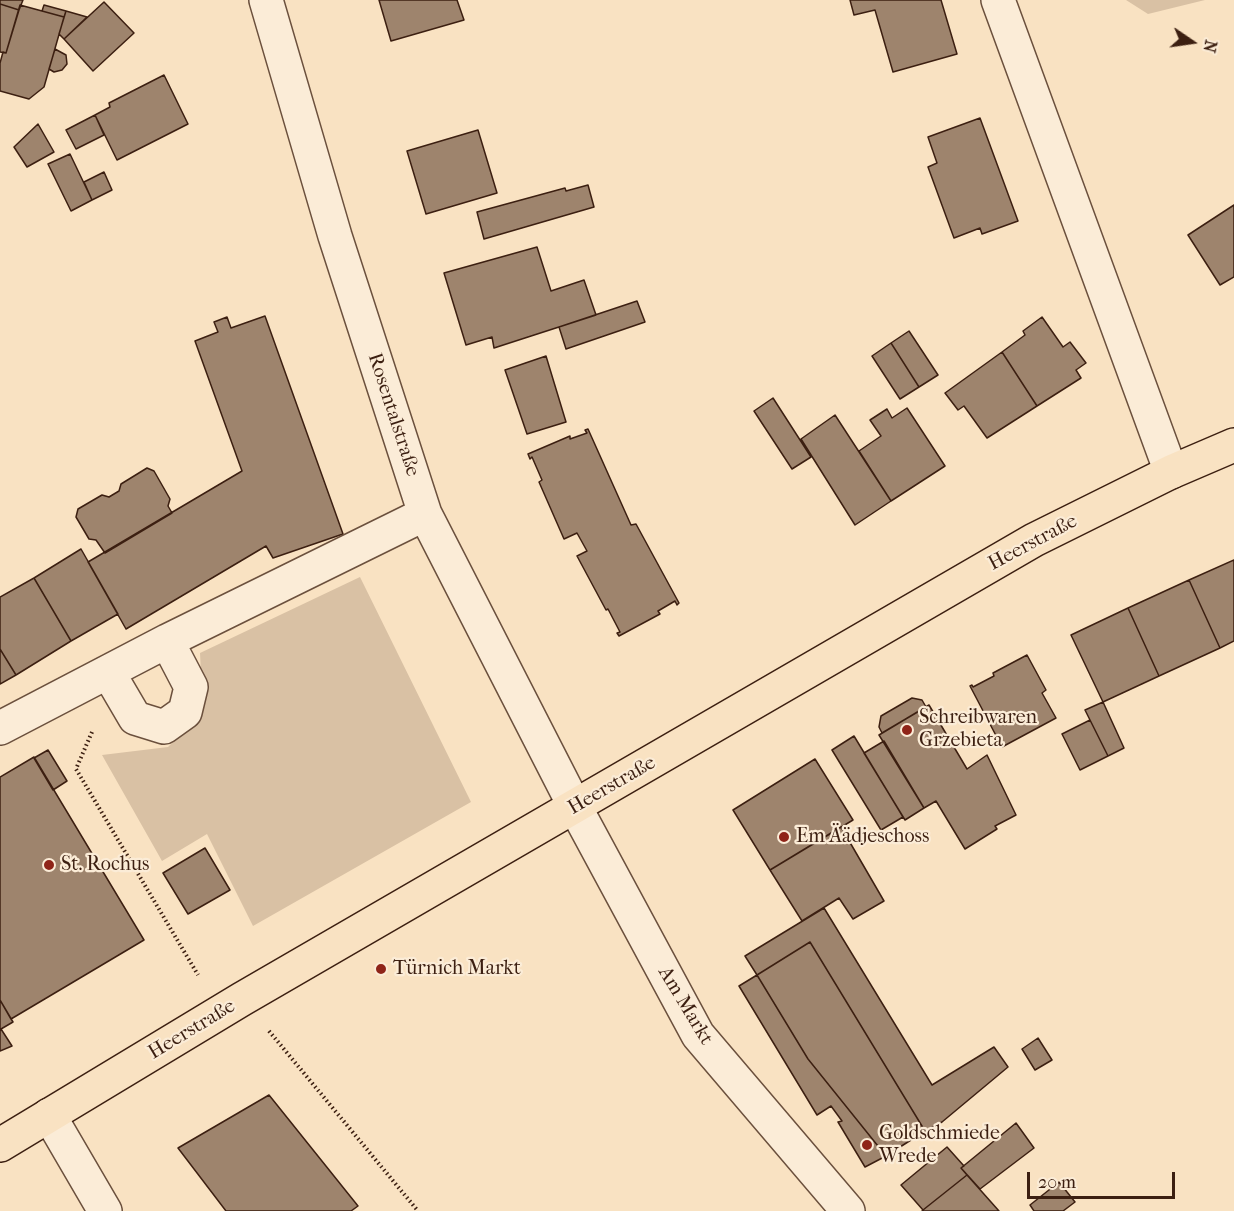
<!DOCTYPE html>
<html>
<head>
<meta charset="utf-8">
<style>
  body { margin:0 }
  #map { position:relative; width:1234px; height:1211px; overflow:hidden; background:#f9e2c2; font-family:"IM FELL French Canon",serif }
  canvas { display:block }
  .north { position:absolute; left:1162px; top:12px; width:60px; height:60px; -webkit-text-stroke:4px #fbecd7; paint-order:stroke; rotate:103deg; font-size:16px; font-weight:700; line-height:24px; text-align:center; color:#3c1f11 }
  .north::after { content:''; display:block; margin:auto; width:21px; height:27px; background:#3c1f11; clip-path:polygon(50% 0,100% 100%,50% 72%,0 100%) }
  .scale { position:absolute; left:1027px; top:1172px; width:148px; height:27px; box-sizing:border-box; border:3px solid #3c1f11; border-top:0; padding-left:8px; font-size:18px; line-height:21px; white-space:nowrap; color:#3c1f11; -webkit-text-stroke:4px #fbecd7; paint-order:stroke }
</style>
</head>
<body>
<div id="map">
<canvas width="1234" height="1211"></canvas>
<div class="north">N</div>
<div class="scale">20 m</div>
</div>
<script>
const context = document.querySelector('canvas').getContext('2d');
context.lineJoin = 'round';
function paint(path, color) {
  context.fillStyle = color;
  context.fill(path, 'evenodd');
}
function trace(path, color, width, dash) {
  context.strokeStyle = color;
  context.lineWidth = width;
  context.lineCap = dash ? 'butt' : 'round';
  context.setLineDash(dash || []);
  context.stroke(path);
}
function label(font, color, halo, rows, align = 'center') {
  context.font = font + ' "IM FELL French Canon",serif';
  context.lineWidth = 4.5;
  context.setLineDash([]);
  context.textBaseline = 'middle';
  context.strokeStyle = halo;
  context.fillStyle = color;
  for (const [text, x, y, turn = 0] of rows) {
    context.save();
    context.translate(x, y);
    context.rotate((+turn || 0) * Math.PI / 180);
    context.textAlign = isNaN(turn) ? turn : align;
    if (halo) context.strokeText(text, 0, 0);
    context.fillText(text, 0, 0);
    context.restore();
  }
}
const green = new Path2D(`
  M1126,0h79l-57,14z
  M360,577l111,225 -218,124 -46,-92 -45,27 -60,-106 66,-8 35,-35 -3,-59z`);
const building = new Path2D(`
  M0,0h23l-4,10 -19,-6z
  M379,0h78l7,20 -73,21z
  M850,0h91l16,54 -64,18 -18,-62 -21,5z
  M104,2l30,31 -41,38 -29,-32z
  M0,4l19,6 -13,43 -6,-1z
  M20,5l44,12 -20,70 -15,12 -29,-8v-28l3,-11 3,1z
  M44,5l22,6 -2,6 -22,-6z
  M66,11l21,6 -23,22 -5,-5z
  M55,49l11,6 1,9 -5,6 -8,2 -5,-3z
  M164,75l24,49 -71,36 -22,-45 15,-8 -1,-4z
  M95,115l9,20 -28,14 -10,-19z
  M980,118l38,103 -36,13 -2,-6 -26,10 -26,-71 9,-4 -9,-26z
  M38,124l16,28 -27,15 -13,-20z
  M478,130l19,63 -71,21 -19,-63z
  M70,154l22,46 -21,11 -23,-47z
  M104,172l8,18 -20,10 -8,-18z
  M588,185l6,22 -110,32 -7,-27 88,-24 1,3z
  M1234,205v72l-14,8 -32,-50z
  M537,247l14,44 33,-11 12,35 -102,33 -2,-11 -26,8 -22,-72z
  M637,301l8,21 -79,27 -7,-22z
  M265,316l78,218 -70,24 -7,-12 -140,83 -38,-67 154,-91 -47,-130 23,-9 -4,-10 13,-5 4,11z
  M1042,317l21,30 7,-5 16,21 -10,7 5,8 -44,28 -35,-54 23,-17 -2,-4z
  M909,331l29,44 -19,12 -28,-44z
  M891,343l28,44 -19,12 -28,-43z
  M1002,352l35,54 -50,32 -23,-32 -6,4 -13,-17z
  M546,356l20,66 -39,12 -22,-64z
  M773,398l38,59 -19,12 -38,-58z
  M907,408l38,58 -54,35 -32,-50 22,-15 -11,-16 17,-11 5,9z
  M835,415l56,86 -36,24 -54,-86z
  M588,429l43,96 5,-1 43,79 -2,2 -2,-4 -17,10 2,3 -41,22 -2,-3 3,-1 -12,-23 -2,1 -29,-54 10,-5 -10,-18 -13,6 -25,-57 3,-2 -10,-23 -2,2 -2,-5 42,-18v3l17,-6 -2,-3z
  M147,468l7,3 16,28 -2,7 4,7 -67,40 -9,-13 -7,-1 -13,-22 2,-8 24,-14 7,2 10,-6 2,-7z
  M81,549l37,65 -47,27 -37,-63z
  M1234,560v81l-14,7 -31,-68z
  M34,578l37,63 -55,34 -16,-26v-52z
  M1189,580l31,68 -61,28 -31,-68z
  M1128,608l31,68 -56,26 -32,-67z
  M0,649l16,26 -16,9z
  M1027,655l19,35 -4,3 14,25 -54,29 -32,-61 2,-1 1,2 21,-11 -1,-3z
  M912,698l10,2 4,7 -44,26 -3,-6 2,-11z
  M1103,702l21,46 -16,8 -23,-46z
  M929,705l38,64 20,-14 29,60 -21,11 2,3 -32,20 -29,-48 -12,7 -45,-73z
  M1090,720l18,36 -28,14 -18,-36z
  M854,736l49,81 -22,13 -49,-80z
  M884,741l40,67 -19,12 -41,-67z
  M48,750l19,31 -14,9 -19,-32z
  M34,757l110,183 -133,79 -11,-19v-223z
  M815,759l38,61 -83,50 -37,-60z
  M841,827l43,74 -31,18 -14,-21 -37,23 -32,-51z
  M205,848l25,42 -42,24 -25,-41z
  M824,908l108,177 62,-38 14,20 -66,55 -17,9 -115,-189 -53,33 -12,-19z
  M810,942l115,189 -39,25 -78,-97 -51,-84z
  M757,975l51,84 78,97 -21,11 -27,-45 4,-1 -11,-15 -14,9 -78,-129z
  M0,1000l13,22 -12,7 11,17 -12,5z
  M1038,1038l14,22 -17,10 -13,-21z
  M269,1095l89,111 -7,5h-125l-48,-63z
  M1016,1123l18,25 -54,41 -19,-21z
  M947,1147l17,19 -3,2 6,7 -44,35 -22,-25z
  M967,1175l32,36h-77l1,-1z
  M1059,1182l16,20 -12,9h-29l-4,-6z`);
const path = new Path2D(`
  M92,732l-16,37 122,206
  M269,1031l149,180`);
const minor = new Path2D(`
  M266,0l69,236 90,278 150,293 123,228 150,176
  M998,0l173,472
  M108,672l27,46 29,9 21,-15 6,-25 -24,-46 258,-127
  M0,728l167,-87
  M49,1115l56,96`);
const major = new Path2D(`
  M0,1145l242,-146 792,-459 137,-68 63,-27`);
const markers = [
  [907,730,6,"#8f2418"],
  [784,837,6,"#8f2418"],
  [49,865,6,"#8f2418"],
  [381,969,6,"#8f2418"],
  [867,1145,6,"#8f2418"]
];
const streetNames = [
  ["Rosentalstraße",393,415,72],
  ["Heerstraße",1033,543,-28],
  ["Heerstraße",612,786,-30],
  ["Am Markt",685,1006,59],
  ["Heerstraße",192,1030,-31]
];
const poiNames = [
  ["Schreibwaren",919,718],
  ["Grzebieta",919,741],
  ["Em Äädjeschoss",796,837],
  ["St. Rochus",61,865],
  ["Türnich Markt",393,969],
  ["Goldschmiede",879,1134],
  ["Wrede",879,1157]
];
paint(green, '#d9c1a4');
paint(building, '#9e846d');
trace(building, '#3c1f11', 1.5);
trace(minor, '#6b503d', 36);
trace(major, '#3c1f11', 36);
trace(path, '#3c1f11', 4, [1.5, 3]);
trace(minor, '#fbecd7', 33);
trace(major, '#f9e2c2', 33);
for (const [x, y, r, color] of markers) {
  const dot = new Path2D();
  dot.arc(x, y, r, 0, 2 * Math.PI);
  context.fillStyle = color;
  context.fill(dot);
  trace(dot, '#fbecd7', 2);
}
label('20px', '#3c1f11', '#fbecd7', streetNames);
label('20px', '#3c1f11', '#fbecd7', poiNames, 'left');
</script>
</body>
</html>
